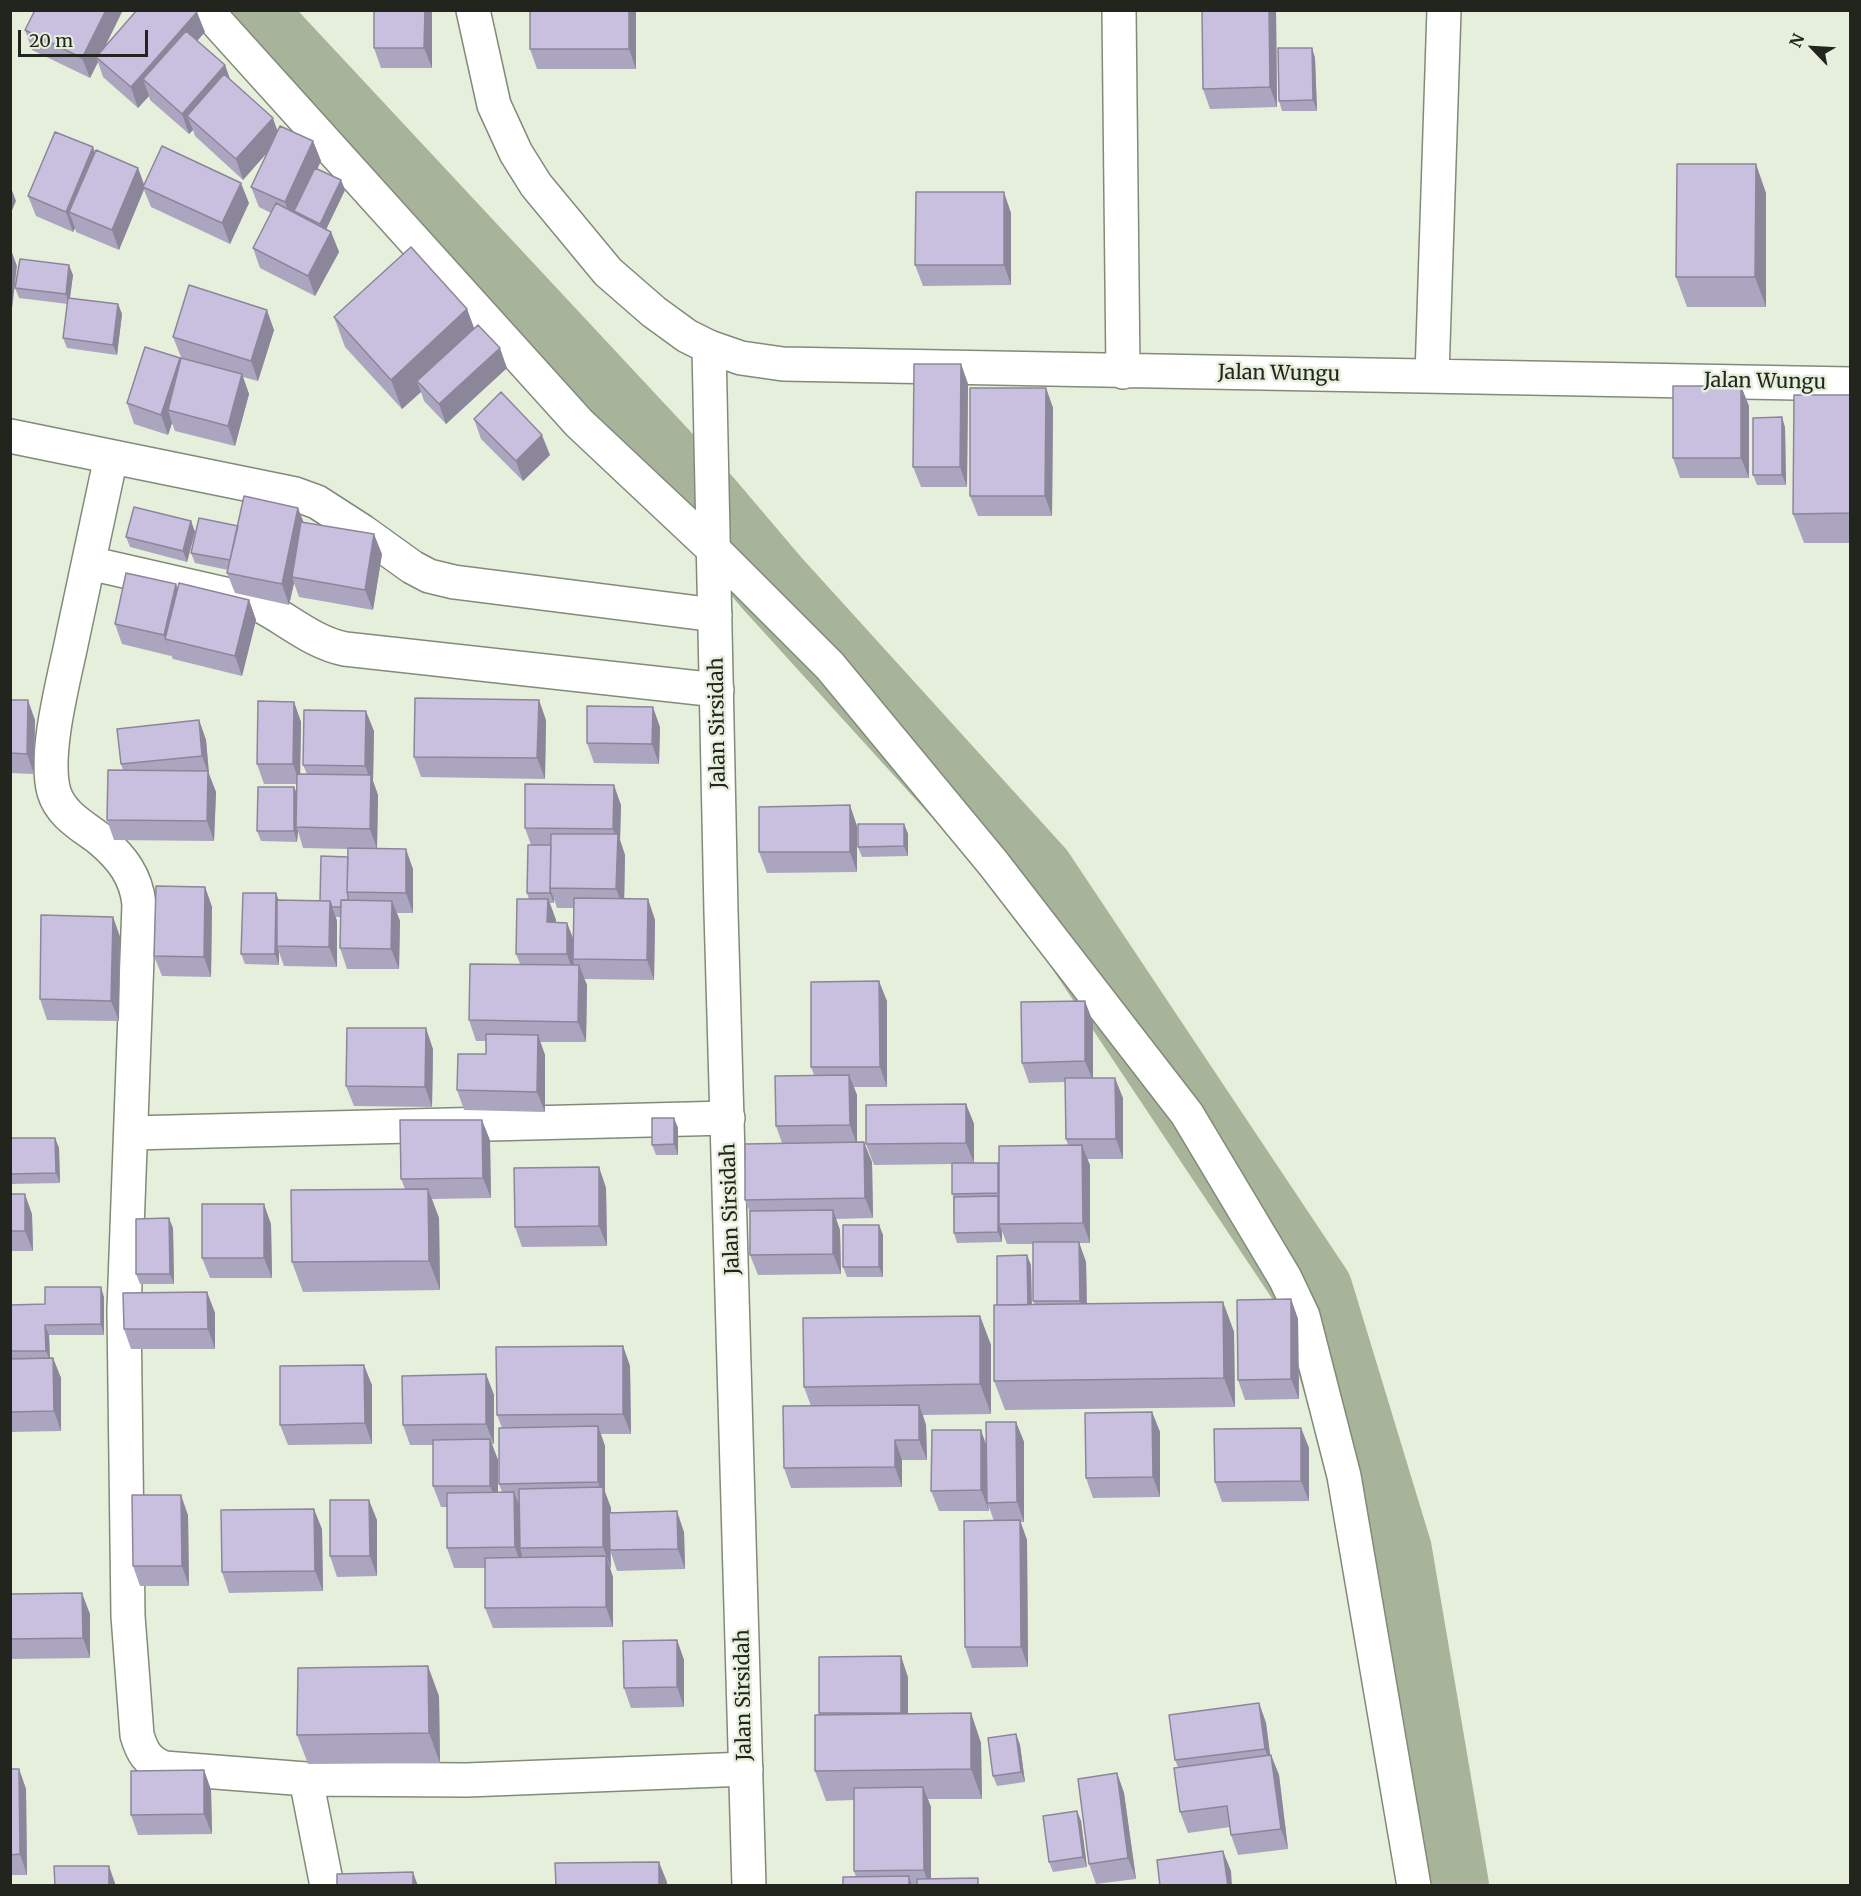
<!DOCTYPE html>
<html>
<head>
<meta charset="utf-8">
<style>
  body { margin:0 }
  #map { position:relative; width:1861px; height:1896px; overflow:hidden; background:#e6efdc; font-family:Merriweather,serif }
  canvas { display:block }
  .frame { position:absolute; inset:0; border:12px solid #22251e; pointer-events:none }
  .north { position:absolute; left:1783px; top:18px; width:60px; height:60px; -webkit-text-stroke:4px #e6efdc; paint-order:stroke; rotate:295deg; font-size:16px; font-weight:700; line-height:24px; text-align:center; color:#22251e }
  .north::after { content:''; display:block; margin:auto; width:21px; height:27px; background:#22251e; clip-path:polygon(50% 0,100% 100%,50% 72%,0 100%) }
  .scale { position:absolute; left:18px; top:30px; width:130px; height:27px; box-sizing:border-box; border:3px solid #22251e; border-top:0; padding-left:8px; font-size:18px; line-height:21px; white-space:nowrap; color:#22251e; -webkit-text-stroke:4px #e6efdc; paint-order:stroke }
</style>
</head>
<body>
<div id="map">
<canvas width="1861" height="1896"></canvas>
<div class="frame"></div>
<div class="north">N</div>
<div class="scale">20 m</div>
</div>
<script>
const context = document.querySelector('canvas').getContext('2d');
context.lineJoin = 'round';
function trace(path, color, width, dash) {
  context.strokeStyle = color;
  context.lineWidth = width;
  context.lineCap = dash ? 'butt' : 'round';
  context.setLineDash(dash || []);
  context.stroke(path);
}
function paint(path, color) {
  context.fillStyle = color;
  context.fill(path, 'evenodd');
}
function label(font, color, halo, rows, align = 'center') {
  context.font = font + ' Merriweather,serif';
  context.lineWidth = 5;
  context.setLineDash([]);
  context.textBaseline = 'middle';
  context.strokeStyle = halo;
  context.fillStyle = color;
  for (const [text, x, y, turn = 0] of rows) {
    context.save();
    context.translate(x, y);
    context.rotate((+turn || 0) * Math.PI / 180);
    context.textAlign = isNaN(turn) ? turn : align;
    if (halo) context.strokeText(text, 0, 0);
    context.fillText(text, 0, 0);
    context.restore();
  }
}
const river = new Path2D(`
  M244,10l460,493 67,79 265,292 278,417 79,260 57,335`);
const minor = new Path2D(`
  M206,10l373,413 134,126 117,117 163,197 194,251 98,164 18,38 41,160 70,410
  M1119,10l4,362
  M709,347l32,11 42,6 1067,20
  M1432,375l12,-365
  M10,436l285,58 22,8 45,29 50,36 17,9 25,6 261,33
  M111,457c-13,59 -25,119 -38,178 -8,41 -30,118 -19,157 7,23 29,34 47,48 21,18 35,36 38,64l-15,406 4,306 9,119c5,17 10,26 27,33l142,11 21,107
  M89,563l158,36c34,14 62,43 98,50l372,41
  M131,1133l597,-15
  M306,1779l161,1 279,-11`);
const tertiary = new Path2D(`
  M473,10l21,95 22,48 20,32 72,87 46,40 33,24 22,11 12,565 28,974`);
const wall = new Path2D(`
  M374,10h57l1,3v55h-51l-7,-20z
  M636,10v59h-99l-7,-20z
  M1276,10l1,97 -67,2 -7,-20z
  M25,30l81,15 99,-13 -8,9 28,24 5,14 48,51 35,11 8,20 -4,8 24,11 4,10 -19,39 5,3 8,20 -24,44 -55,-28 -7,-20 18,-35 -12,-6 -8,-20 16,-34 -24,27 -48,-44 -2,-6 -4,4 -39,-34 -1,-4 -11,12 -35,-31 -5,-15 -8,16 -58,-28z
  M1312,48l3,10 2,53h-35l-3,-10z
  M95,152l43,16 6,17 105,18 -19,41 -79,-37 -7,-17 -25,60 -43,-18 -1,-4 -2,4 -37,-16 -8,-20z
  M1766,193v114h-79l-11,-30z
  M1011,213v72l-88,1 -8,-21z
  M73,275l-3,23 48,6 4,10 -5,41 -50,-7 -4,-10 5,-34 -49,-6 -4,-10z
  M467,309l7,19 33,40 -61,56 -22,-23 -3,-9 -19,17 -57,-62 -11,-30z
  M274,330l-16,51 -15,-4 6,17 -14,52 -60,-15 -3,-8 -4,12 -34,-11 -7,-21 56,-45 -2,-1 -8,-20z
  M961,364l7,20 -1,103h-46l-8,-20z
  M1741,386l8,20v72h-69l-7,-20z
  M1046,388l7,20 -1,108h-74l-8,-20z
  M1851,395v148h-47l-11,-29z
  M474,419l76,36 -27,26 -42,-42z
  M1785,427l1,58h-29l-4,-10z
  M191,521l4,11 -8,30 -57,-15 -4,-10z
  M304,522l78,32 -9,56 -74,-13 -5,-14 -5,22 -54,-12 -8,-20 1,-3 -33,-7 -4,-10 47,-27z
  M178,590l71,10 7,20 -14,56 -69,-17 -2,-4v1l-49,-12 -7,-20z
  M10,700l25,20 -1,54 -24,-1z
  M294,702l7,20 -1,52h7l-4,-9 71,-34 -1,50 5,14 -1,54 36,20v44h-16l3,8 -1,48h-52l-7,-21v-31h-4l1,4v46l-53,-1 -5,-14v13l-34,-1 -4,-10 35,-61 2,7 42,1 28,-44v-8l-45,-1 -5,-17 -1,11 -36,-1 -4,-10 37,-44 3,6v-9h-33l-7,-20z
  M199,720l7,20 3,34 7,18 -2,49 -100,-1 -7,-20 16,-50 -2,-6z
  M546,720l-1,59 -124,-2 -7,-20z
  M660,727l-1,37 -65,-1 -7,-20z
  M621,805l-1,35 5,15 -1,44h24l7,21 -1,60 -70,-1 3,6 -1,57h-46l5,13v57l-81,-2 -7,-20 29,-36v-13h-10l-7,-21 51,-56 -4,-10 13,-55 -2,-6 4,-48 -6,-17zM554,899l3,9h17l-1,31 -6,-16 -11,-1v-2l-6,-17h4z
  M850,805l7,67 -90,1 -8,-21z
  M904,824l4,10v22l-46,1 -4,-10z
  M205,887l7,20 -1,70 -49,-1 -8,-20z
  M113,917l7,20 -1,84 -72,-1 -7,-21z
  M887,1001v86h-33l3,8v47l15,20 1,56 -37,1 4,11 1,44 -83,1 -8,-20v-43l-5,-12 37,-57 -6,-17 38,-51 -3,-8z
  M1093,1022v56l30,20v61h-36l3,6v78h-11l7,19 1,42 136,-2 11,30 1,75 -230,3 -11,-29 3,-76 34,-40 1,40h3l-2,-4v-57h-26l-5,-13v11l-45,1 -3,-10 -2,-69 -78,1 -8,-21 100,-40 8,20v39h24l70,-18 -2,-6 -1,-57 -36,1 -7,-20z
  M433,1049l-1,58 -78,-1 -8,-20z
  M674,1118l4,10v27h-22l-4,-10z
  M10,1138h45l4,10 1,35 -50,1z
  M490,1140l1,58 -59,1 7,19 1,72 -137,2 -11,-30 113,-73 -4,-10z
  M599,1167l7,21 1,58 -85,1 -7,-20z
  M10,1194l22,20 1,37h-23z
  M271,1224l1,54h-62l-8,-20z
  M879,1225l4,10v42h-36l-4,-10z
  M173,1228l1,56h-34l-4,-10z
  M207,1292l8,21v36h-84l-7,-20z
  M104,1297v38h-55l1,23h3l8,20v53l-51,1v-127l35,-1z
  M1291,1299l7,20 1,80 -54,1 -7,-20z
  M980,1316l11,29v69l-68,1 3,10 1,35h-25v27l-111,1 -7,-20 27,-62 -7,-19z
  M623,1346l7,20 1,68h-30l4,12v46l6,16v4l73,20 1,37 -68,2 -6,-18v15h-1l3,9v50l-120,1 -8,-20v-40h-31l-7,-20v-41h-6l-8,-21v-41h-23l-7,-20 83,-51 8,21v49h-2l6,16v32h4l-3,-8 3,-56 -5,-13z
  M372,1385v59l-84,1 -8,-20z
  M1152,1412l8,20v65l-67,1 -7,-20z
  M1016,1422l8,20v80h-4l7,18 1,127 -56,1 -7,-21 29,-126 -5,-14v4h-50l-8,-20 55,-46z
  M1301,1428l8,20v53l-87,1 -7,-20z
  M188,1515l1,71h-49l-7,-20z
  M377,1520v56l-40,1 -7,-21z
  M322,1529l1,62 -94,2 -7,-21z
  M10,1594l80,20v44l-80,1z
  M677,1640l7,20v47l-53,1 -7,-20z
  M908,1677v37l63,-1 10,30 1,56h-54l3,8v72l47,7h-135l13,-9 -2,-6v-71l-28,1 -11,-30 4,-58z
  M439,1696l1,67 -132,1 -11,-29z
  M1259,1703l7,20 4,32h1l8,20 9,74 -50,6 -7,-20 -1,-8 -42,6 -8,-21 -2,-45 -3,-7z
  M1016,1734l4,11 5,37 -28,4 -4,-10z
  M10,1769h9l7,20 1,86h-17z
  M204,1770l7,20 1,44 -74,1 -7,-20z
  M1117,1773l7,20 12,86 -40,5 -7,-20z
  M1077,1811l4,10 6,46 -34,5 -4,-10z`);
const shadedWall = new Path2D(`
  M106,10h17l-24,49 -3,-2 2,5 -8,16 -8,-20z
  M425,10h6l1,3v55l-8,-20z
  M629,10h7v59l-7,-20z
  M1269,10h7l1,97 -7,-20z
  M197,12l8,20 -51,57 -11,-10 6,17 -11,12 -7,-21z
  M1312,48l3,10 2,53 -4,-11z
  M225,65l7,20 -45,31 6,14 -4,4 -7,-20z
  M273,118l7,20 -37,42 -7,-21z
  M313,141l8,20 -29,61 -7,-20z
  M93,147l7,20 -31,45 6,16 -2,4 -7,-20z
  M1756,164l10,29v114l-11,-30z
  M138,168l7,19h-2l1,2 -25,61 -7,-20z
  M341,180l4,10 -21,44 -4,-10z
  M241,183l8,20 -19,41 -8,-21z
  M10,185l6,16 -6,14z
  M1004,192l7,21v72l-7,-20z
  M331,232l8,20 -24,44 -7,-20z
  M10,247l7,19 -6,51 -1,-1z
  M69,265l4,10 -4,29 -3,-10z
  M118,304l4,10 -5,41 -4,-10z
  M467,309l11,30 -61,42 4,11 -19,17 -11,-29z
  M267,310l7,20 -16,51 -7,-20z
  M500,348l7,20 -61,56 -7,-20z
  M180,358l7,20 -19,32 4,13 -4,12 -7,-20z
  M961,364l7,20 -1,103 -7,-20z
  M242,374l7,20 -14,52 -7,-20z
  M1741,386l8,20v72l-8,-20z
  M1046,388l7,20 -1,108 -7,-20z
  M1782,417l3,10 1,58 -4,-10z
  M542,435l8,20 -27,26 -7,-20z
  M298,508l8,20 -14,49 2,6 -5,22 -7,-21z
  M191,521l4,11 -8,30 -4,-11z
  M374,534l8,20 -9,56 -8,-20z
  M176,584l7,20 -18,35 6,17 -7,-21z
  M249,600l7,20 -14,56 -7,-20z
  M28,700l7,20 -1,54 -7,-20z
  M539,700l7,20 -1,59 -8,-21z
  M294,702l7,20 -1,62 -7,-20z
  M653,707l7,20 -1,37 -7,-20z
  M366,711l8,20 -1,50 5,14 -1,54 -7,-20 1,-48 -6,-15z
  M199,720l7,20 3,34 7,18 -2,49 -7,-20 1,-48 -6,-17z
  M614,785l7,20 -1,35 5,15 -1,54 -8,-20 2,-46 -5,-14z
  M294,787l4,10 -2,30 2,4 -1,11 -3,-11z
  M850,805l7,21v46l-7,-20z
  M904,824l4,10v22l-4,-10z
  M406,849l7,20v44l-7,-20z
  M205,887l7,20 -1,70 -7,-20z
  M550,889l4,10v4l-4,-10z
  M276,893l4,11 -3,42 2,6v13l-4,-11z
  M548,899l8,21 -1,22 -8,-20z
  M648,899l7,21 -1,60 -7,-20z
  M330,901l7,20v46l-8,-20z
  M392,901l8,20 -1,48 -8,-20z
  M113,917l7,20 -1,84 -8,-20z
  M567,923l8,20 -2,16 1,4v12l-7,-21z
  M579,965l8,20 -1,57 -8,-20z
  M879,981l8,20v86l-7,-20z
  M1085,1001l8,21v59l-8,-20z
  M426,1028l7,21 -1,58 -7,-20z
  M538,1035l7,20v57l-8,-20z
  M849,1075l8,20v50l-7,-20z
  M1115,1078l8,20v61l-7,-20z
  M966,1104l8,20v39l-8,-20z
  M674,1118l4,10v27l-4,-11z
  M482,1120l8,20 1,58 -8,-20z
  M55,1138l4,10 1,35 -4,-10z
  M864,1142l8,20 1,56 -8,-20z
  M1082,1145l8,20v78l-7,-20z
  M599,1167l7,21 1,58 -8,-20z
  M428,1189l11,29 1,72 -11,-29z
  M25,1194l7,20 1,37 -8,-20z
  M998,1196l1,28 3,7v11l-4,-10z
  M264,1204l7,20 1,54 -8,-20z
  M833,1210l7,20 1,44 -8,-20z
  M169,1218l4,10 1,56 -4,-10z
  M879,1225l4,10v42l-4,-10z
  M1079,1242l7,20 1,59 -7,-20z
  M1027,1255l4,10 1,57 -4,-10z
  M101,1287l3,10v38l-3,-11z
  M207,1292l8,21v36l-7,-20z
  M1291,1299l7,20 1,80 -8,-20z
  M1223,1302l11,30 1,75 -11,-29z
  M980,1316l11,29v69l-11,-30z
  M45,1325l4,10 1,26 -4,-10z
  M623,1346l7,20 1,68 -8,-20z
  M53,1358l8,20v53l-7,-20z
  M364,1365l8,20v59l-7,-21z
  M486,1374l8,21v49l-8,-20z
  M919,1405l7,20 1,35 -8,-20z
  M1152,1412l8,20v65l-7,-20z
  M1016,1422l8,20v80l-7,-20z
  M598,1426l7,20v46l6,16v42h-1l1,18 -8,-21v-49l-5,-16z
  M1301,1428l8,20v53l-8,-20z
  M981,1430l7,20 -1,53 2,8 -8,-21z
  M490,1439l8,21v46l-8,-20z
  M895,1440l7,20v27l-7,-20z
  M514,1492l8,21 -2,35 2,7v12l-7,-20z
  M181,1495l7,20 1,71 -7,-20z
  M369,1500l8,20v56l-7,-20z
  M314,1509l8,20 1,62 -8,-20z
  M677,1511l7,21 1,37 -7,-20z
  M1020,1520l7,20 1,127 -7,-20z
  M606,1556l7,21v50l-7,-20z
  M82,1593l8,21v44l-7,-20z
  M677,1640l7,20v47l-7,-20z
  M901,1656l7,21v56l-7,-20z
  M428,1666l11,30 1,67 -11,-30z
  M1259,1703l7,20 6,46 -7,-20z
  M971,1713l10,30 1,56 -11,-30z
  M1016,1734l4,11 5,37 -4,-10z
  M1271,1755l8,20 9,74 -7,-20z
  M19,1769l7,20 1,86 -7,-21z
  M204,1770l7,20 1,44 -8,-20z
  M1117,1773l7,20 12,86 -8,-21z
  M923,1787l8,20v79h-2l-5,-16z
  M1077,1811l4,10 6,46 -4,-10z
  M1223,1851l8,20 1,15h-4z
  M659,1862l8,20v4h-8z
  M109,1866l7,20h-7z
  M413,1872l5,14h-5z
  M909,1876l3,10h-3z`);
const building = new Path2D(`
  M35,10h71l-24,48 -57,-28z
  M137,10h59l1,2 -66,75 -35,-30z
  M374,10h51l-1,38h-50z
  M530,10h99v39h-99z
  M1202,10h67l1,77 -67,2z
  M186,31l39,34 -43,49 -39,-35z
  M1278,48h34l1,52 -34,1z
  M224,74l49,44 -37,41 -49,-43z
  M280,126l33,15 -28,61 -34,-15z
  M55,132l38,15 -27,65 -38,-16z
  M162,146l79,37 -19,40 -79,-36z
  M96,150l42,18 -26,62 -43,-18z
  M1677,164h79l-1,113h-79z
  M315,168l26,12 -21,44 -26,-13z
  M916,192h88v73h-89z
  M276,203l55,29 -23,44 -55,-28z
  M411,247l56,62 -76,71 -57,-63z
  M20,259l49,6 -3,29 -51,-6z
  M189,285l78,25 -16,51 -78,-24z
  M68,298l50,6 -5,41 -50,-7z
  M478,325l22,23 -61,56 -22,-23z
  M145,347l35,11 -19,57 -34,-12z
  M181,358l61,16 -14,52 -60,-16z
  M914,364h47l-1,103h-47z
  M1673,386h68v72h-68z
  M970,388h76l-1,108h-75z
  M501,392l41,43 -26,26 -42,-42z
  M1794,395h57v118l-58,1z
  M1782,417v58h-29v-57z
  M244,496l54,12 -16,76 -55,-11z
  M134,507l57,14 -8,30 -57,-14z
  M199,518l39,8 -8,34 -39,-7z
  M301,522l73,12 -9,56 -73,-13z
  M126,573l50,11 -12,51 -49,-11z
  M179,583l70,17 -14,56 -70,-17z
  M415,698l124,2 -2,58 -123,-1z
  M10,700h18l-1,54 -17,-1z
  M258,701l36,1 -1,62h-36z
  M587,706l66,1 -1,37 -65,-1z
  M304,710l62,1 -1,55 -62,-1z
  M199,720l3,36 -81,8 -4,-35z
  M108,770l100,1 -1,50 -100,-1z
  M297,774l74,1 -1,54 -74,-2z
  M525,784l89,1 -1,44 -88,-1z
  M258,787h36v44h-37z
  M850,805v47h-91v-45z
  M858,824h46v22l-46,1z
  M551,834h67l-2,55 -66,-1z
  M528,845h23l-1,48h-23z
  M348,848l58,1v44l-59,-1z
  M321,856l27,1 -1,35 1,4v4h-7v7h-9l-2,-6h-10z
  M156,886l49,1 -1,70 -50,-1z
  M243,893h33l-1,61h-34z
  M574,898l74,1 -1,61 -74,-1z
  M517,899h31l-1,23 20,1v31h-51z
  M277,900l53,1 -1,46 -52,-1z
  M341,900l51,1 -1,48 -51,-1z
  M41,915l72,2 -2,84 -71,-2z
  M470,964l109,1 -1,57 -109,-2z
  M879,981l1,86h-69v-85z
  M1085,1001v60l-63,2 -1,-61z
  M347,1028h79l-1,59 -79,-1z
  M486,1034l52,1 -1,57 -80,-2 1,-36h28z
  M849,1075l1,50 -74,1 -1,-50z
  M1065,1078h50l1,61h-50z
  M966,1104v39l-100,1v-39z
  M652,1118h22v26l-22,1z
  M400,1120h82l1,58 -82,1z
  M10,1138h45l1,35 -46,1z
  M864,1142l1,56 -120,2v-56z
  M1082,1145l1,78 -84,1v-78z
  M952,1163h46v30l-46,1z
  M599,1167v59l-84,1 -1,-59z
  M428,1189l1,72 -137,1 -1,-72z
  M10,1194h15v37h-15z
  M998,1196v36l-44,1v-36z
  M202,1204h62v54h-62z
  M833,1210v44l-83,1v-44z
  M169,1218l1,56h-34v-55z
  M843,1225h36v42h-36z
  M1033,1242h46l1,59h-47z
  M1027,1255l1,50h-31v-49z
  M45,1287h56v37l-56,1 1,26h-36v-46l35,-1z
  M207,1292l1,37h-84l-1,-36z
  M1291,1299v80l-53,1 -1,-80z
  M1223,1302l1,76 -230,3v-76z
  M980,1316v68l-176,3 -1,-69z
  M623,1346v68l-126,1 -1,-68z
  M53,1358l1,53 -44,1v-53z
  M364,1365l1,58 -85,2v-59z
  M486,1374v50l-83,1 -1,-49z
  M919,1405v35h-24v27l-111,1 -1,-62z
  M1152,1412l1,65 -67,1 -1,-65z
  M986,1422h30l1,80 -30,1z
  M598,1426v56l-99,2v-56z
  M1301,1428v53l-86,1 -1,-53z
  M932,1430h49v60l-50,1z
  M490,1439v47h-57v-46z
  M603,1487v60l-83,1 -1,-59z
  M514,1492l1,55 -68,1v-55z
  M132,1495h49l1,71h-49z
  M330,1500h39l1,56h-40z
  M314,1509l1,62 -93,1 -1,-62z
  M677,1511l1,38 -68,1 -1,-37z
  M1020,1520l1,127h-56l-1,-126z
  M606,1556v51l-121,1v-50z
  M82,1593l1,45 -73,1v-45z
  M677,1640v47l-53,1 -1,-47z
  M901,1656v57h-82v-56z
  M428,1666l1,67 -132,2 1,-67z
  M1259,1703l6,46 -90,11 -6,-45z
  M971,1713v56l-156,2v-56z
  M1016,1734l5,38 -28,4 -5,-38z
  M1271,1755l10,74 -50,6 -4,-29 -47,6 -6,-44z
  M10,1769h9l1,85 -10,1z
  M204,1770v44l-73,1v-44z
  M1117,1773l11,85 -39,6 -11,-85z
  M923,1787l1,83 -70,1v-83z
  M1077,1811l6,46 -34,5 -6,-46z
  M1223,1851l5,35h-68l-3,-26z
  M659,1862v24h-103l-1,-23z
  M54,1866h55v20h-54z
  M413,1872v14h-76v-12z
  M909,1876v10h-66v-9z
  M978,1878v8h-61v-7z`);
const streetNames = [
  ["Jalan Wungu",1279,374,1],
  ["Jalan Wungu",1765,382,1],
  ["Jalan Sirsidah",718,723,-91],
  ["Jalan Sirsidah",731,1209,-92],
  ["Jalan Sirsidah",744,1695,-91]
];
trace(river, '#a7b499', 78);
trace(minor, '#828b79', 36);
trace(tertiary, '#828b79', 36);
trace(minor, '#fff', 33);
trace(tertiary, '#fff', 33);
paint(wall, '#aca5bf');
paint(shadedWall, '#8c869b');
paint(building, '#c8c0de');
trace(building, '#8c869b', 1.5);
label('20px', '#22251e', '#e6efdc', streetNames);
</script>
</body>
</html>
